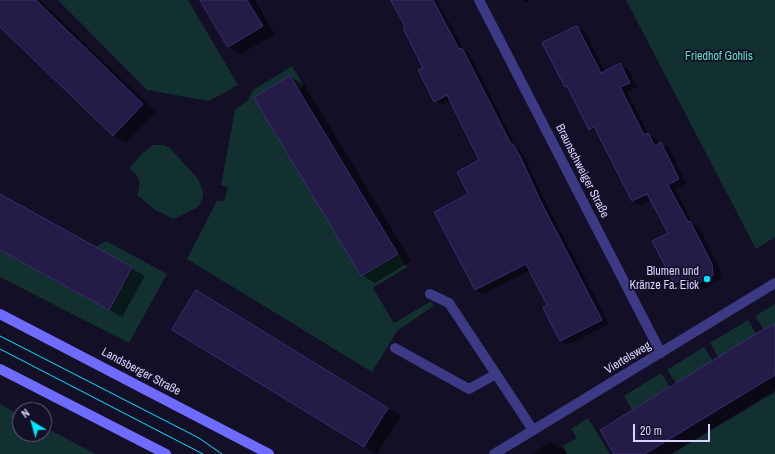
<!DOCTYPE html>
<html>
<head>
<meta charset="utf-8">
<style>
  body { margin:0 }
  #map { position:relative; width:775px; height:454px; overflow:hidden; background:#130f26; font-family:"Archivo Narrow",sans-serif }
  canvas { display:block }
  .north { position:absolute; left:12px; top:402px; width:40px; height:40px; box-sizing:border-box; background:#130f26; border:1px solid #625e7d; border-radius:50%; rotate:323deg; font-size:11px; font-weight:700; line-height:16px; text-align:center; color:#d9d4ff }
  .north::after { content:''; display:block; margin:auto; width:14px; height:18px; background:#00e5ff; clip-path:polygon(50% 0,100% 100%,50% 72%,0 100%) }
  .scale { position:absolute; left:633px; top:424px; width:77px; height:18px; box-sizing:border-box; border:2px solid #d9d4ff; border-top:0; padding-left:5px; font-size:12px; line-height:14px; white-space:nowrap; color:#d9d4ff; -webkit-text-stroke:3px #130f26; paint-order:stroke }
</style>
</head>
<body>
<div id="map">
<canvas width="775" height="454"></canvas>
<div class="north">N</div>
<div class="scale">20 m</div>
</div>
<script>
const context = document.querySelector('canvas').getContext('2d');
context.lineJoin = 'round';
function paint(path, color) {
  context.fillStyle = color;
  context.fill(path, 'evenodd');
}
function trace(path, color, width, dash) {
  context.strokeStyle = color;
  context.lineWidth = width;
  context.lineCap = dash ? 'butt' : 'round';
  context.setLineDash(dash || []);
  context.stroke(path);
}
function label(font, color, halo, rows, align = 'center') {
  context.font = font + ' "Archivo Narrow",sans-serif';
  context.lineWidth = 3.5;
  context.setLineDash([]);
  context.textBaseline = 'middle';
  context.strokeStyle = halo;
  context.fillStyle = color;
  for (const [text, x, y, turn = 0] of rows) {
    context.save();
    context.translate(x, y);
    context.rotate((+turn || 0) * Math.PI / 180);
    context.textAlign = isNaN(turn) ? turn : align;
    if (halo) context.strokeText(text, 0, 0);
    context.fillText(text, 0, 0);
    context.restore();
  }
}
const green = new Path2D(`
  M58,0h130l50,85 -29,16 -62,-11z
  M626,0h149v237l-19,12z
  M292,66l12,20 -6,3 -8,-13 -36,22 107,178 37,-22 9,13 -34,21 21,35 37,-22 3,5 -36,24 -26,42 -185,-113 30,-58h7l4,-14 -7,-2 14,-75 13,-10 5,-10z
  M153,145h11l6,3 28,31 5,12v6l-5,10 -24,12 -19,-9 -18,-15c5,-12 2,-19 -8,-27l15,-16z
  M106,241l61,33 -38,69 -129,-66v-27l109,60 23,-43 -37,-20z
  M775,304v19l-11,7 -9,-14z
  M748,320l9,15 -38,23 -9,-15z
  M704,347l9,14 -37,22 -9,-13z
  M661,373l9,14 -38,23 -8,-14z
  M775,392v62h-103z
  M0,404l20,11v19h24v-7l52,27h-96z
  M588,418l22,36h-43l-4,-8 14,-8 -6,-9z`);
const shadow = new Path2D(`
  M0,0h40l116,112 -30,31 -13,-8 -113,-110z
  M201,0h54l20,34 -34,20 -13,-8z
  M392,0h45l27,50 5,3 48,95 3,1 7,13 20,43 62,119 -41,21 -7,-4 -13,-35 -18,-36 -47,24 -8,-4 -6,-95 11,-34 -29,-61 -9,5 -8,-4 -9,-33z
  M523,0h8l-4,2z
  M577,27l8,4 20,41 15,-8 8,5 9,18 -10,5 22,43 7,4 3,6 2,-2 8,5 8,15 -1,1 10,19 -11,6 18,35 5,2 22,43 1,10 -24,13 -7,-4 -2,-3 -6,2 -7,-4 -6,-50 -17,-34 -12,6 -7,-4 -35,-68 -8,-4 -21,-41 -3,-2z
  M290,77l14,7 107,177 -36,22 -13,-8 -107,-177z
  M0,195l145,81 -23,41 -122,-68z
  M209,299l192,117 -24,38 -204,-124z
  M775,324v66l-105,64h-54z
  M550,442l16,9 1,3h-36z`);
const building = new Path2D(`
  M0,0h36l107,104 -30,32 -113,-109z
  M200,0h47l16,26 -35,21z
  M391,0h42l26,49 3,-1 49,96h2l7,12 20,44 62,120 -42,21 -17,-33 4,-3 -21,-41 -51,26 -41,-78 34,-18 -11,-22 22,-12 -32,-65 -13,7 -16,-32 5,-2 -20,-40 2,-1z
  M577,26l24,47 19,-10 10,20 -10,4 24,48 4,-2 7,13 6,-4 18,37 -11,6 20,37 2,-1 22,43 1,11 -24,14 -5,-9 -10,3 -22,-42 16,-8 -21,-39 -15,7 -38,-74 -5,3 -22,-44 -2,1 -23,-44z
  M290,76l108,178 -37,22 -107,-178z
  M0,194l132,73 -23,43 -109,-60z
  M196,290l192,118 -24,39 -192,-117z
  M775,324v51l-130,79h-31l-14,-24 159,-98z`);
const service = new Path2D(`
  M430,294l19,9 47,71
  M395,348l74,41 27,-15 37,56`);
const minor = new Path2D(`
  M479,0l182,353
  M494,454l281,-171`);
const secondary = new Path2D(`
  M0,314l269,140
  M0,369l166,85`);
const tram = new Path2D(`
  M0,336l199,102 23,16
  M0,349l203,105`);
const markers = [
  [707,279,4,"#00e5ff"]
];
const parkNames = [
  ["Friedhof Gohlis",719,57]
];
const streetNames = [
  ["Braunschweiger Straße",582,171,63],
  ["Viertelsweg",628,358,-31],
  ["Landsberger Straße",141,372,28]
];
const poiNames = [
  ["Blumen und",699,272],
  ["Kränze Fa. Eick",699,286]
];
paint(green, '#12302f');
paint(shadow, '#0007');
paint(building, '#241b47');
trace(building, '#3b2d73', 1);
trace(service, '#3d3a85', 10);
trace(minor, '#3d3a85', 10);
trace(secondary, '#6f6bff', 10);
trace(tram, '#00e5ff', 1);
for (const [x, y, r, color] of markers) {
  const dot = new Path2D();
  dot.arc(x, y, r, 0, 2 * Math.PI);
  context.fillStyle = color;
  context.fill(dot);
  trace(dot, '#130f26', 1.5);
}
label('12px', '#5fe0c0', '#130f26', parkNames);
label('12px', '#d9d4ff', '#130f26', streetNames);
label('12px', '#d9d4ff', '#130f26', poiNames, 'right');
</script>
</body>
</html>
